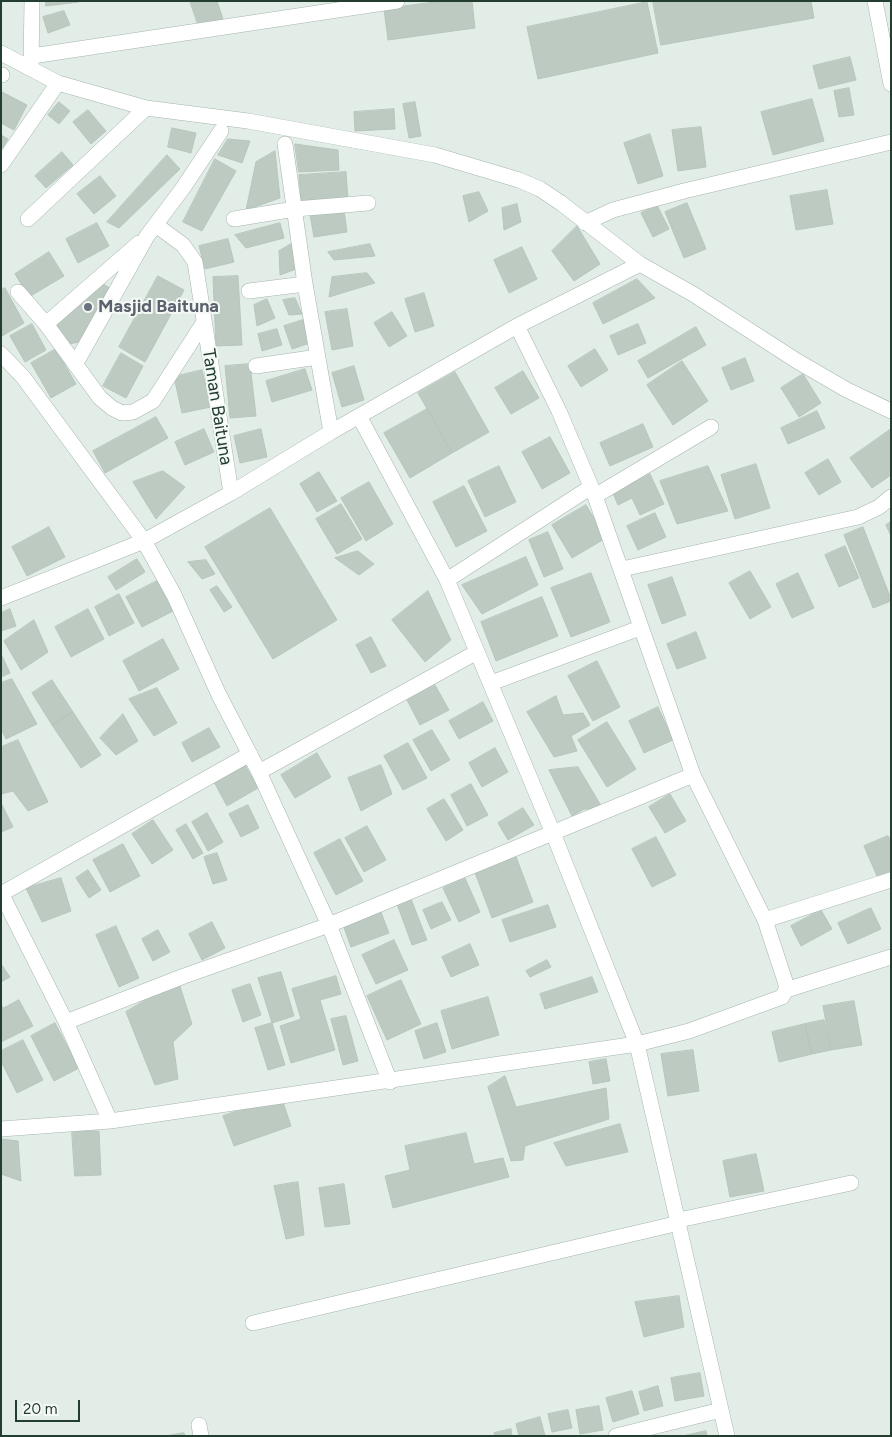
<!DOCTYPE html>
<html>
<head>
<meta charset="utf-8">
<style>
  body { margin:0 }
  #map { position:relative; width:892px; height:1437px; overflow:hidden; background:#e3ede7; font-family:Figtree,sans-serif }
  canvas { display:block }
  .frame { position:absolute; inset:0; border:2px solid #233e31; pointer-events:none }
  .scale { position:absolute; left:15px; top:1400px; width:65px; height:22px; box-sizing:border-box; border:2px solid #233e31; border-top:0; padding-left:6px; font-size:15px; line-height:18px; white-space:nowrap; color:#233e31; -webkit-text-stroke:4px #f4f9f5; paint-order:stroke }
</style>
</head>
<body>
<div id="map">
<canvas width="892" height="1437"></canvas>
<div class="frame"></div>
<div class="scale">20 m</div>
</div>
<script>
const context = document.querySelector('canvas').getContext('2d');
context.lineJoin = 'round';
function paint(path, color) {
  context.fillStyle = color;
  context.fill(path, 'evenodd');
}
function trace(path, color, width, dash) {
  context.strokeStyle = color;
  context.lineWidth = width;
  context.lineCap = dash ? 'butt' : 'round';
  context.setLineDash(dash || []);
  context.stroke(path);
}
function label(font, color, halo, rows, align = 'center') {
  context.font = font + ' Figtree,sans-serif';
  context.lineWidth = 4;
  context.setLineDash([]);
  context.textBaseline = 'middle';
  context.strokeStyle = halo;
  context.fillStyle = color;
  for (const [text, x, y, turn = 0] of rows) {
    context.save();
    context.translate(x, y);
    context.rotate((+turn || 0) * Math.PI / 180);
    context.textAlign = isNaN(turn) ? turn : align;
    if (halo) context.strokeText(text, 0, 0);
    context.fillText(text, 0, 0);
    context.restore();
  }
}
const building = new Path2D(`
  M46,1h33v1l-33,4z
  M190,1h27l6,18 -24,8z
  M443,1h29l3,27 -87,12 -4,-31z
  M653,1h158l3,17 -153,27z
  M647,2l11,51 -120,26 -11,-52z
  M64,11l6,14 -22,8 -5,-16z
  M850,57l6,23 -37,9 -6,-23z
  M849,88l5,27 -15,2 -5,-26z
  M2,92l25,13 -13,25 -13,-7z
  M812,99l12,42 -51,14 -12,-43z
  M59,102l11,9 -11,13 -11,-9z
  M415,102l6,34 -12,2 -6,-34z
  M394,109l1,20 -40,2 -1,-19z
  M88,110l18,21 -15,13 -18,-22z
  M701,127l5,40 -28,4 -6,-41z
  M172,128l24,5 -5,20 -23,-6z
  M650,134l13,42 -25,8 -14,-41z
  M1,135l7,4 -7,11z
  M228,139l22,2 -8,22 -24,-8z
  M295,144l43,6 1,20 -40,2z
  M275,151l5,47 -34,12 10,-48z
  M62,152l11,13 -27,23 -11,-12z
  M167,155l13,14 -61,59 -12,-6z
  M215,159l21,12 -34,60 -19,-9z
  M346,172l2,27 -47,3 -2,-27z
  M100,176l16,20 -22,18 -17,-20z
  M827,190l6,34 -37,6 -6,-34z
  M479,192l9,19 -19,11 -6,-26z
  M687,203l19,46 -22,9 -19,-46z
  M517,204l4,18 -17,8 -2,-22z
  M657,205l12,24 -16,8 -12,-24z
  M344,210l3,22 -33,5 -4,-22z
  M97,223l12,23 -31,17 -12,-24z
  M280,223l4,15 -38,10 -11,-13z
  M577,226l23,38 -26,17 -22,-30z
  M228,239l6,23 -29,7 -6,-23z
  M293,243l6,25 -19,7 -1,-24z
  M370,244l5,12 -41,4 -6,-8z
  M522,247l15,32 -28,14 -15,-33z
  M49,252l15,24 -35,21 -14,-23z
  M367,273l8,10 -46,14 3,-20z
  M158,276l26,14 -39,72 -26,-15z
  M238,276l4,69 -26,1 -3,-69z
  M637,279l18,19 -52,26 -10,-21z
  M100,282l13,8 -29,51 -15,3 -14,-20z
  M5,288l19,35 -22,13 -1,-46z
  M424,293l10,33 -19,6 -10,-33z
  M295,298l7,16 -13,1 -6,-15z
  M267,299l8,19 -18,8 -3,-21z
  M347,309l6,37 -21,4 -7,-38z
  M392,312l15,24 -18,11 -15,-24z
  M303,320l7,23 -18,6 -8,-23z
  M32,324l14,26 -21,12 -15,-26z
  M638,324l8,19 -28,12 -8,-19z
  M696,327l10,18 -58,33 -10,-17z
  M277,329l5,16 -20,6 -4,-17z
  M56,349l20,35 -25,14 -20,-35z
  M595,349l13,21 -27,17 -13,-21z
  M121,353l22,13 -17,32 -23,-12z
  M745,358l9,23 -23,9 -9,-22z
  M682,361l26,40 -35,24 -26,-40z
  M250,364l6,52 -26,2 -5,-52z
  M354,366l10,34 -22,7 -10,-34z
  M305,369l7,21 -40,12 -6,-21z
  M202,370l9,37 -29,6 -8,-36z
  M523,371l16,27 -28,16 -16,-26z
  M455,372l34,60 -37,21 -34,-60z
  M803,374l18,29 -22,14 -18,-29z
  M427,409l25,44 -42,25 -26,-45z
  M817,411l8,17 -37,16 -7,-16z
  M156,417l12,21 -63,35 -12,-22z
  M643,424l10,23 -43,19 -10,-23z
  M204,429l10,23 -29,13 -10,-23z
  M261,429l6,28 -27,6 -6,-27z
  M891,429v46l-19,13 -22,-30z
  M550,437l20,36 -28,16 -20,-37z
  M828,459l13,23 -22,13 -14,-22z
  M756,464l14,44 -35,11 -14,-44z
  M499,466l17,36 -31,15 -17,-36z
  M708,466l20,45 -51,13 -17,-43z
  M163,471l22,16 -29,32 -23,-37z
  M319,472l18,29 -20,11 -17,-28z
  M650,474l14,30 -24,11 -8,-17 -14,7 -6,-14z
  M369,482l24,42 -27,17 -25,-43z
  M464,486l23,45 -31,16 -23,-45z
  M341,504l21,35 -25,15 -21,-35z
  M586,505l20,33 -34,20 -20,-33z
  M270,508l67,112 -64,39 -68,-112z
  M655,513l11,24 -28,13 -11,-24z
  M891,522v14l-5,-11z
  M49,527l16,30 -38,19 -15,-29z
  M863,527l28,72v2l-18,7 -29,-73z
  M548,532l15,37 -19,8 -15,-37z
  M845,546l14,32 -20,9 -14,-32z
  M358,551l16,13 -15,11 -24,-17z
  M526,557l12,28 -56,29 -20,-29z
  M137,559l8,13 -29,18 -8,-13z
  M206,560l9,14 -13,5 -14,-17z
  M750,571l21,36 -21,12 -21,-36z
  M591,573l19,49 -39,15 -20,-49z
  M798,573l16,35 -22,10 -16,-34z
  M672,577l14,38 -24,9 -14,-39z
  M157,581l16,30 -31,16 -16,-30z
  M217,586l15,21 -8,5 -14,-22z
  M428,591l23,49 -26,22 -33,-42z
  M119,594l15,29 -25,13 -14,-29z
  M542,597l16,39 -62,25 -15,-39z
  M10,609l6,17 -15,5v-18z
  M88,609l16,30 -33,18 -16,-30z
  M34,620l14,32 -27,18 -17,-29z
  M696,632l10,26 -29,11 -10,-25z
  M371,637l15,29 -15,7 -15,-28z
  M163,639l16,30 -40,22 -16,-30z
  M1,654l9,19 -9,4z
  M597,661l23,46 -27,14 -25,-45z
  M12,679l25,45 -31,15 -5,-10v-46z
  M52,680l21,32 -21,13 -20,-32z
  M435,685l14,25 -29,15 -13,-25z
  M157,688l20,35 -23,13 -25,-37z
  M556,696l7,19 20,-2 7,12 -19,11 6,15 -23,6 -27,-45z
  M483,702l10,19 -34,18 -10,-18z
  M658,707l15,33 -29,13 -15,-32z
  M73,712l28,43 -20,13 -29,-43z
  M123,714l15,27 -22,14 -16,-17z
  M607,722l29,47 -29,18 -29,-47z
  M209,728l11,19 -28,15 -10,-19z
  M432,730l18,30 -19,11 -18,-31z
  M18,740l30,62 -20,9 -15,-20 -12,3v-47z
  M408,743l19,35 -24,12 -19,-34z
  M495,748l13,24 -26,15 -13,-24z
  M317,753l14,24 -36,21 -14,-23z
  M245,765l13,23 -31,18 -13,-24z
  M381,765l11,29 -31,17 -13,-33z
  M578,767l25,42h-19l-12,7 -23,-46z
  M471,784l17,31 -21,11 -16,-31z
  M670,794l16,27 -21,12 -16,-26z
  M444,799l19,31 -17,11 -19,-32z
  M1,803l12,24 -12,5z
  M248,805l11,23 -18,9 -12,-23z
  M523,808l11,17 -26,15 -10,-17z
  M207,813l16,29 -15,9 -16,-29z
  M153,820l20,30 -21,14 -20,-30z
  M186,824l17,29 -10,6 -17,-29z
  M367,826l19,34 -22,12 -19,-34z
  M888,836l3,5v30l-14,5 -13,-30z
  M656,837l20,38 -24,12 -20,-38z
  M340,839l23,42 -27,14 -22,-42z
  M123,844l17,32 -30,16 -17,-32z
  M217,853l10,27 -14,4 -9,-27z
  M515,854l18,48 -41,16 -18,-48z
  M88,870l13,20 -12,8 -13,-20z
  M61,878l10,33 -29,11 -16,-34z
  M465,878l15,34 -21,10 -16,-34z
  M411,899l16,41 -15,5 -15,-41z
  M442,902l9,18 -20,9 -8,-19z
  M548,905l8,22 -46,15 -8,-22z
  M379,907l10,26 -38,14 -9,-25z
  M871,908l10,21 -33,15 -10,-21z
  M821,910l11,19 -31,17 -10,-20z
  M212,922l13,26 -23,12 -13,-26z
  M116,926l23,52 -20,9 -23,-52z
  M158,930l12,22 -17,9 -11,-22z
  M394,940l14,30 -32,14 -14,-29z
  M470,944l9,21 -28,12 -9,-20z
  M547,960l4,7 -21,10 -4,-6z
  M1,964l9,13 -9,5z
  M281,972l13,44 -22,7 -14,-45z
  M336,976l5,18 -21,6 15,50 -44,13 -11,-37 21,-7 -9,-30z
  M592,977l6,15 -53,17 -5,-15z
  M178,980l14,44 -19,18 5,37 -23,6 -29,-73z
  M401,980l20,44 -34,16 -20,-44z
  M250,984l11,31 -18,7 -11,-32z
  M488,997l11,38 -47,14 -11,-38z
  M19,1000l14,26 -32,16v-38l2,4z
  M854,1001l8,44 -31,5 -8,-44z
  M346,1016l12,45 -15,4 -12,-46z
  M824,1020l7,30 -19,4 -7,-30z
  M55,1023l24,45 -25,13 -23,-45z
  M272,1023l13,42 -17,5 -13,-42z
  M437,1023l9,29 -22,7 -9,-28z
  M805,1024l7,30 -33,8 -7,-30z
  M23,1040l20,40 -26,13 -16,-32v-10z
  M693,1050l6,41 -31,5 -7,-42z
  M606,1059l4,22 -17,3 -4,-22z
  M505,1076l11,31 90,-19 3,31 -84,27 -2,14 -12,1 -23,-74z
  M281,1096l10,30 -57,20 -11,-30z
  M620,1124l8,28 -62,14 -12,-23z
  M72,1131h27l2,44 -26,1z
  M466,1133l8,31 29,-6 6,19 -116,31 -8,-32 25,-6 -5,-24z
  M1,1139l17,2 3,40 -20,-7z
  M756,1154l8,37 -34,6 -7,-36z
  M298,1182l6,53 -18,4 -12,-53z
  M344,1184l6,40 -25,3 -6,-39z
  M679,1296l5,31 -40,10 -9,-35z
  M700,1373l4,23 -29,5 -4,-23z
  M658,1386l5,20 -19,5 -5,-19z
  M632,1391l7,23 -26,8 -7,-24z
  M599,1406l4,24 -23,4 -4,-24z
  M568,1410l4,18 -20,4 -4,-18z
  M540,1417l5,19h-26l-3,-12z
  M511,1429l1,7h-17l-1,-3z
  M706,1431l1,5h-24z
  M184,1433l1,3h-19z`);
const minor = new Path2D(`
  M875,1l16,83
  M1,53l57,30 88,25 102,13 187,34 84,25 21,9 21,14 79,61 53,30 104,67 50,29 44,21
  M32,56l365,-55
  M31,65l1,-64
  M1,75h1
  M285,144l20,140 26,148
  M1,165l57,-82
  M28,219l118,-111
  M234,219l61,-10 73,-6
  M585,223l28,-13 71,-19 207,-49
  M156,225l27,20 12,17 36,231
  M249,291l56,-7
  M18,292l28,32 54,74 12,10 10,5 11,-1 20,-11 51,-79
  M46,324l93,-81
  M1,354l22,23 121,164 30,54 45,100 40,77 70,153 61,157
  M76,363l71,-127 36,-48 38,-57
  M256,366l62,-9
  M359,416l88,164 106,253 84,211 90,392
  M595,496l116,-69
  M622,569l236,-52 21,-10 12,-10
  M447,580l144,-93
  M1,598l143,-57 87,-48 100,-61 186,-106 123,-62
  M491,683l149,-55
  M259,772l218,-120
  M1,893l65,129 44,99
  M1,894l249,-140
  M765,920l126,-40
  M786,990l105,-33
  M66,1022l118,-46 145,-51 364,-150
  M1,1129l109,-8 527,-77 52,-13 93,-34 4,-7v-6l-21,-64 -72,-145 -98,-279 -36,-85 -42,-85
  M679,1220l172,-37
  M253,1323l426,-100
  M199,1425l2,11
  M616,1436l105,-26`);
const markers = [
  [88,307,5,"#6b7280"]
];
const worshipNames = [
  ["Masjid Baituna",98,307]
];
const streetNames = [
  ["Taman Baituna",217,407,81]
];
paint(building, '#bccac2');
trace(building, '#b6c6bc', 1);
trace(minor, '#a6b5ad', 16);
trace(minor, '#fff', 15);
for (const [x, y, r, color] of markers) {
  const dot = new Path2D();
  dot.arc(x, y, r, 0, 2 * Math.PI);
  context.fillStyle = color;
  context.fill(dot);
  trace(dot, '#f4f9f5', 2);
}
label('bold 18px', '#5b616d', '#f4f9f5', worshipNames, 'left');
label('18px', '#233e31', '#f4f9f5', streetNames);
</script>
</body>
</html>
